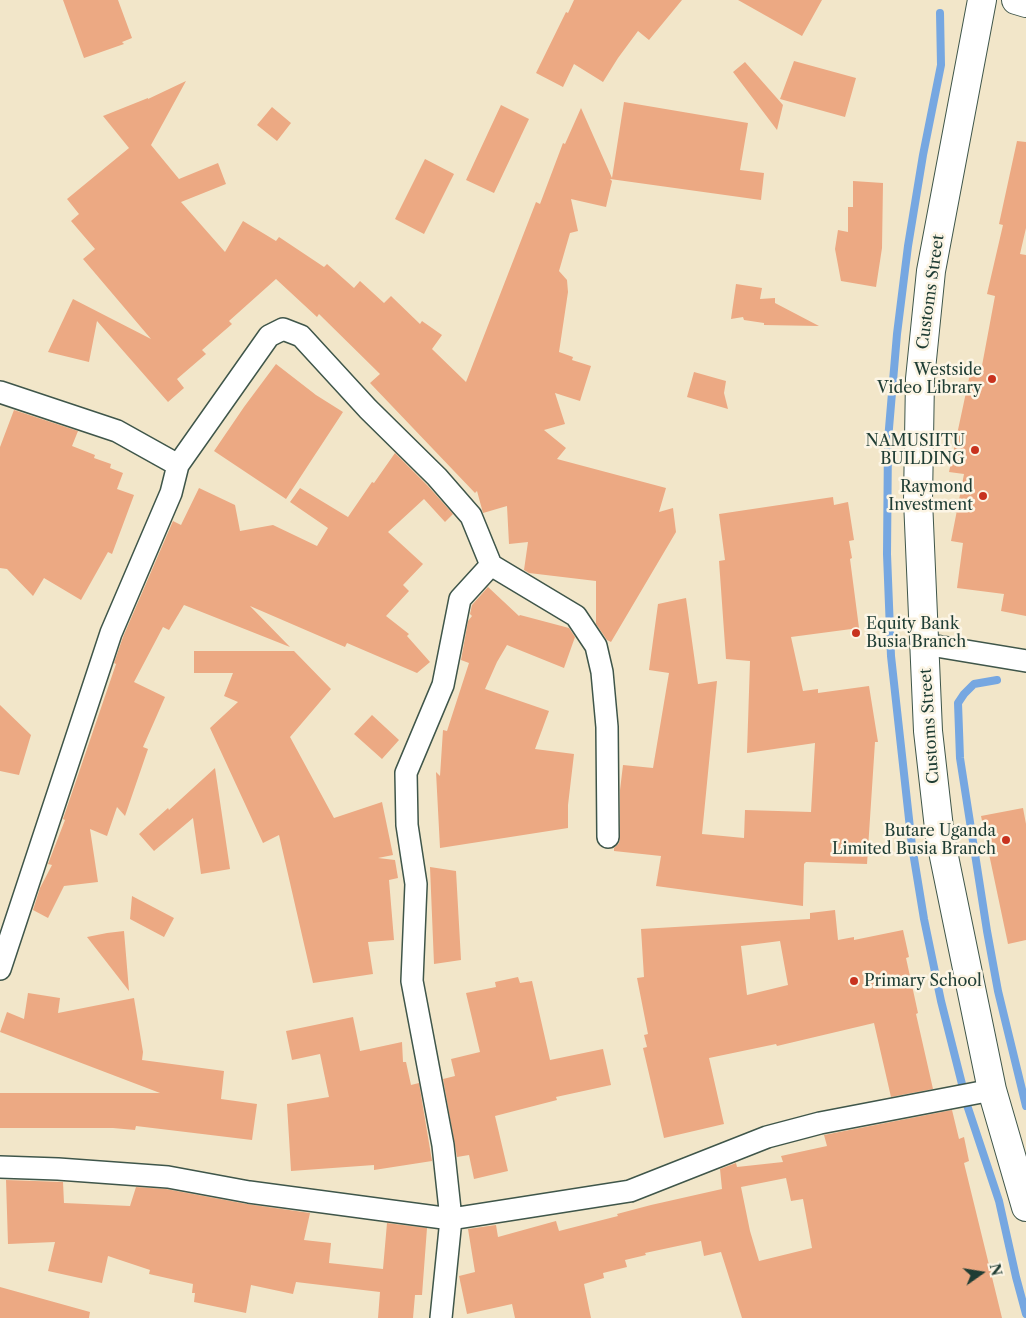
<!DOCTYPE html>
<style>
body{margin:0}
#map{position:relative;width:1026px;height:1318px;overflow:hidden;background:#f2e6c9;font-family:"Libre Caslon Text",serif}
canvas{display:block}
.north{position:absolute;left:956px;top:1248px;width:50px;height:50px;-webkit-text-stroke:4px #fcf5e5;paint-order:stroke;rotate:77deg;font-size:14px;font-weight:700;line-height:20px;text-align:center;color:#1f3d34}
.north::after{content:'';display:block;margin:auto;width:18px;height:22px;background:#1f3d34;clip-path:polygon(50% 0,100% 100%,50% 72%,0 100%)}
</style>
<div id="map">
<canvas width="1026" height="1318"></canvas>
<div class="north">N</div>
</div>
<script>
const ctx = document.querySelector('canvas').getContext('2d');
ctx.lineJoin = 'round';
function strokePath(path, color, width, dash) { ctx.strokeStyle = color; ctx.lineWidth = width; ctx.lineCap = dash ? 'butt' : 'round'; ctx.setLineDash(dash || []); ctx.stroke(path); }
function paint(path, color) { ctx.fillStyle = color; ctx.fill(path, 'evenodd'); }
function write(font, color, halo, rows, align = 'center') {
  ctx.font = font + ' "Libre Caslon Text",serif'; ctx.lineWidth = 5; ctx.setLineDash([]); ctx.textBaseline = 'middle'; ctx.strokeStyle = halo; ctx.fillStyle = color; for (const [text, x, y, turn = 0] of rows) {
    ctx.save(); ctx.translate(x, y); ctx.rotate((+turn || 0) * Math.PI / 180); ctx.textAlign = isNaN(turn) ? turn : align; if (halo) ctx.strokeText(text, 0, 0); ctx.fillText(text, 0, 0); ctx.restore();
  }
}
strokePath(new Path2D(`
 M940,13L941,65L923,155L908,246L897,334L888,440L887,554L891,656L912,846L924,919L941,1001L964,1092
 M997,680L974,684L964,694L958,703L960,758L987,931L998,991L1026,1106
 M967,1105L999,1201L1016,1277L1026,1314`), '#76a7e1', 8);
paint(new Path2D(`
 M63,0H118L132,38L122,42L124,44L84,58Z
 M574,0H682L649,40L638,31L618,58L603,82L574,64L563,87L536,73L566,12L568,13Z
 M738,0H822L802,36Z
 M794,61L856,78L845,117L780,99Z
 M745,62L783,105L777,130L733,72Z
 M186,81L151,145L179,179L218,163L226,184L181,202L225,252L243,221L276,241L279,237L324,267L327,264L354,288L360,281L384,303L391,296L420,324L422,321L442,335L432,349L466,382L536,202L540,204L563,143L565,144L581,108L612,178L624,102L748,123L740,170L764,173L761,200L610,179L612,181L606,207L571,199L578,231L570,233L559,271L567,280L568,292L559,352L573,357L572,360L591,366L580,401L555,393L565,424L544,430L566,448L557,459L666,488L659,512L673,508L676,532L611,642L607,640L596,624V581L529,573L524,570L528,542L509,544L507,506L483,513L477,491L475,493L370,383L380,374L319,314L317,317L276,279L229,321L232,324L202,350L206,354L177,379L184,388L168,402L97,321L89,362L48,352L73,299L151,339L83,259L95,249L71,221L79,214L67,199L129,148L103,116L148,98V99Z
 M501,105L529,119L494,193L466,180Z
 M272,107L291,123L277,141L257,125Z
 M1017,141L1026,142V228L1020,254L1026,255V616L1001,611L1004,594L957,588L963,543L951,541L964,474L949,472L971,369L981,371L995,296L987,294L1003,225L999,224Z
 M425,159L454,174L424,234L395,219Z
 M853,181L883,183L882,248L876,287L841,281L835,249L838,230L848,232V207H853Z
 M736,284L762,288L760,299L775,298V303L819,326L764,325V323L744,320L743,317L731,319Z
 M276,364L316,395L343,412L286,499L214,451L244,407Z
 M694,372L726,381L724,393L728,409L687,397Z
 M14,410L78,431L72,446L95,455L94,458L111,464L110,468L123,473L117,489L134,495L112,554L108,552L81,600L44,578L33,596L7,569L0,568V447Z
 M395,453L428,486L453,514L445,522L424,499L388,532L423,564L403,585L409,591L386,616L409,634L407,636L430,662L417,673L347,643L345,647L250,606L290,647L184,605L169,630L163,627L134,682L165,697L143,747L148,749L125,816L117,807L107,836L90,829L98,882L64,886L48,918L33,910L40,888L52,865L48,864L65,820L63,819L116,664L114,663L123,637L173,521L181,525L199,488L235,505L240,531L273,525L317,546L328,528L290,502L300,488L348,517L372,482L374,483Z
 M833,497L834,505L848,502L854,540L849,541L852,558L850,559L859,628L791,637L803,691L818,689V693L869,686L878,742H875L867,864L806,862L804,864L803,906L656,886L661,856L614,851V848L619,843L620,837V790L623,765L653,768L669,673L649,670L658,604L686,598L698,684L717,681L702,834L744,838L745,810L811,812L815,743L747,753L750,661L726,659L719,561L725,560L719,514Z
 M488,587L519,616L520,615L569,628L575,637L564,668L507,645L497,662L485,689L549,711L535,749L574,754L568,805V828L440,848L436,772L440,776L443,730L447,731L469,663L461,660L468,621L472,616L470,614L472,605Z
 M194,651H294L331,689L290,737L334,818L382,802L393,855L378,858L395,860L398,878L389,880L394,940L368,942L373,974L313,983L279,835L263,843L210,728L238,702L224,696L233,673H194Z
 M0,705L31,735L19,775L0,771Z
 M372,715L399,740L382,759L354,734Z
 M215,768L230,869L201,874L193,818L154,851L139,834L168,808L169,810Z
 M1023,808L1026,824V940L1008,944L981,816Z
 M430,867L456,871L461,960L434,964Z
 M132,896L174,918L164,937L130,919Z
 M835,910L838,940L854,937V940L903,930L909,957L906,958L918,1013L916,1014L933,1089L891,1097L874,1023L777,1046L776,1044L709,1058L724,1124L664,1138L643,1048L647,1047L644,1035L648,1034L637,978L644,977L641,929L810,919V913ZM780,941L788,985L747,995L741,946Z
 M124,931L129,991L87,937L107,933Z
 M518,977L520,983L532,981L550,1060L603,1049L611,1085L556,1097L557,1100L495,1116L508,1171L474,1179L469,1155L457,1157L443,1079L455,1076L451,1059L480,1052L466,993L496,987L495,982Z
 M28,993L60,998L58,1013L134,998L143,1052L142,1060L224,1071L221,1099L257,1104L252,1140L136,1126L135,1130L113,1128H0V1093H160L0,1032L7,1012L24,1019Z
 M353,1017L360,1051L402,1042L403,1062H406L411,1085L419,1083L432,1161L374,1170V1165L291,1171L287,1104L329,1097L320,1054L292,1060L286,1031Z
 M952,1110L959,1139L964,1137L969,1161L964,1163L1002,1318H742L721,1252L704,1256L701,1241L645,1253L646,1255L625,1260L627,1267L603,1273L604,1278L584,1284L591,1318H515L512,1304L467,1314L459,1276L475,1272L468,1229L496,1225L498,1237L556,1221L559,1231L618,1216L617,1214L651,1205L722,1189L720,1169L736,1163L737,1167L783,1162L781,1156L827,1146L824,1135ZM786,1178L791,1201L803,1199L812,1248L759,1261L750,1231L741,1187Z
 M6,1180L63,1182L64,1203L130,1206L136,1187L166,1189L247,1204L310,1213L304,1240L331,1243L329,1263L383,1269L387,1223L427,1228L422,1295H415L413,1318H378L380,1292L296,1282L293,1294L251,1285L246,1313L194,1302L195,1293H192L193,1284L149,1274L150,1270L108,1256L102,1283L48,1271L55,1242L8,1244Z
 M0,1287L90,1312L89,1318H0Z`), '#eca983');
const street = new Path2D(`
 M0,392L117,431L178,465L171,493L111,633L0,969
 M178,465L269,336L283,329L301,336L368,409L437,477L471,516L491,565L460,599L443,685L406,773L407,825L416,884L412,981L443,1145L451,1219L441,1318
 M491,565L576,616L596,646L602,672L607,727L608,837
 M924,644L1026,661
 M0,1167L58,1169L168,1177L249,1192L451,1219L630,1191L767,1137L820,1123L992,1090`);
const secondary = new Path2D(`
 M1016,0L1026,3`);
const highway = new Path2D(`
 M982,0L931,271L920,379L918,500L928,731L940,837L992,1090L1026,1207`);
strokePath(street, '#3f564a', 24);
strokePath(secondary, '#3f564a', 30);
strokePath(highway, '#3f564a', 30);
strokePath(street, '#fff', 21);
strokePath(secondary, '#fff', 28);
strokePath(highway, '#fff', 28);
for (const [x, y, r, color] of [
 [992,379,5,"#c8321e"],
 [975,450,5,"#c8321e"],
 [983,496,5,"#c8321e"],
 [856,633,5,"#c8321e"],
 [1006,840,5,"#c8321e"],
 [854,981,5,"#c8321e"]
]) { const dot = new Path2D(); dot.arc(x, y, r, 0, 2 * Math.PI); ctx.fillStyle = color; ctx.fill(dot); strokePath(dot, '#fcf5e5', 2); }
write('16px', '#1f3d34', '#fcf5e5', [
 ["Customs Street",931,292,-82],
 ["Customs Street",930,726,-94]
]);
write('16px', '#1f3d34', '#fcf5e5', [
 ["Westside",982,370],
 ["Video Library",982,388],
 ["NAMUSIITU",965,441],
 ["BUILDING",965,459],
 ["Raymond",973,487],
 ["Investment",973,505],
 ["Equity Bank",866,624,"left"],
 ["Busia Branch",866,642,"left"],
 ["Butare Uganda",996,831],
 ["Limited Busia Branch",996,849],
 ["Primary School",864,981,"left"]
], 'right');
</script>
